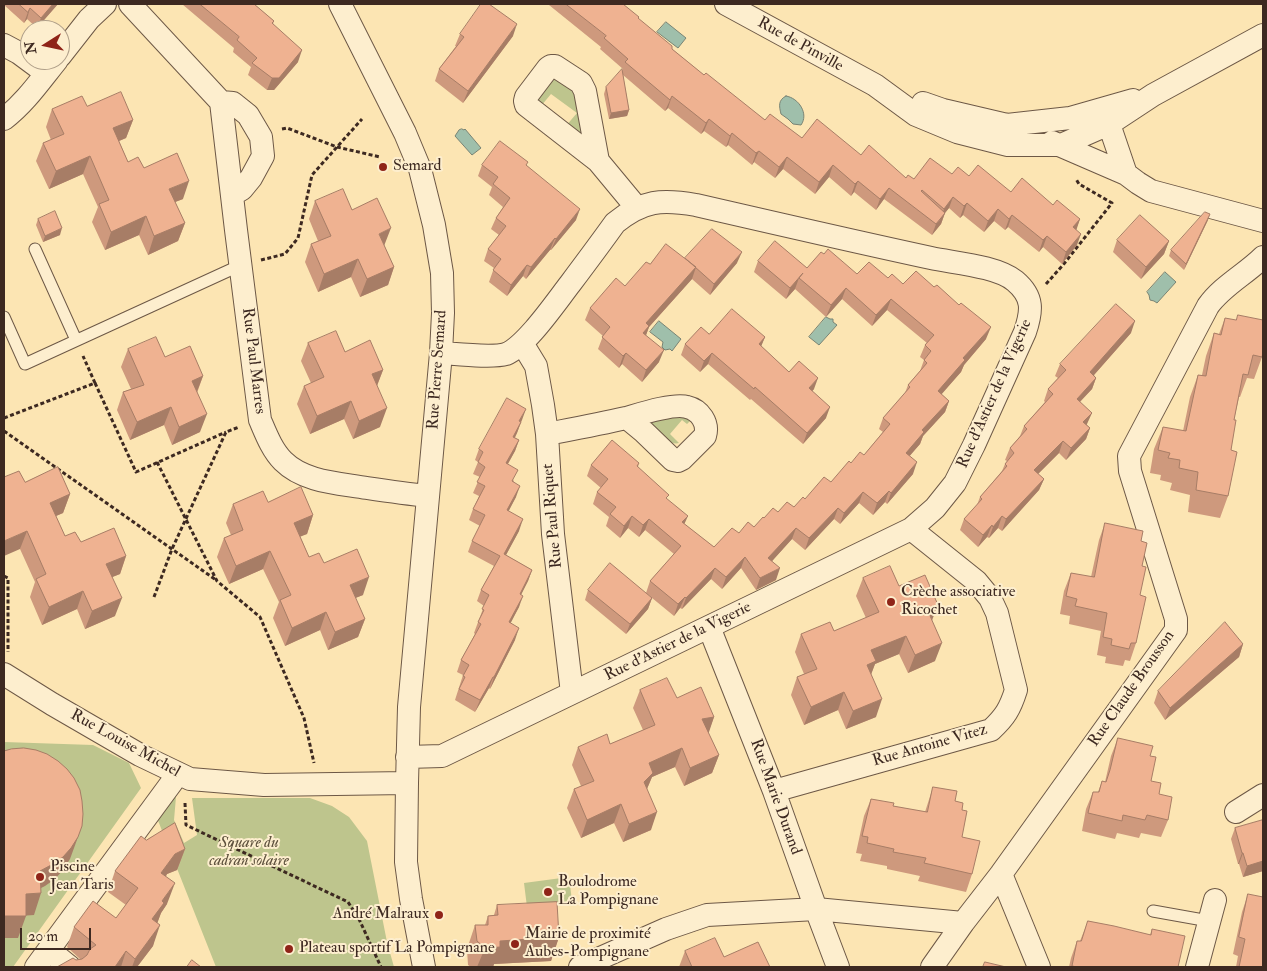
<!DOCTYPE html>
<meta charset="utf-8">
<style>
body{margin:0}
#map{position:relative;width:1267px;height:971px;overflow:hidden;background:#fce5b3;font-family:"IM FELL Double Pica",serif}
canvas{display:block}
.frame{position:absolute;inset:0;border:5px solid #3d2921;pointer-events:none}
.north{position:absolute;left:20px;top:20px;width:50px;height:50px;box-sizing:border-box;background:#fdeece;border:1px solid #b09f89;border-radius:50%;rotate:260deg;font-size:14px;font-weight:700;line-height:20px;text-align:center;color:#3d2921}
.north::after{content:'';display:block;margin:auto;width:18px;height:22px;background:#8f2418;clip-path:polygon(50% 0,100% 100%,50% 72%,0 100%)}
.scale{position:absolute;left:20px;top:928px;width:71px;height:22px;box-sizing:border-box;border:2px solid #3d2921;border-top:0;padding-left:6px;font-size:15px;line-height:18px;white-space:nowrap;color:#3d2921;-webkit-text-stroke:4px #fdeece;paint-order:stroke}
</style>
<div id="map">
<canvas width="1267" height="971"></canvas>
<div class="frame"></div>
<div class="north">N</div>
<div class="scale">20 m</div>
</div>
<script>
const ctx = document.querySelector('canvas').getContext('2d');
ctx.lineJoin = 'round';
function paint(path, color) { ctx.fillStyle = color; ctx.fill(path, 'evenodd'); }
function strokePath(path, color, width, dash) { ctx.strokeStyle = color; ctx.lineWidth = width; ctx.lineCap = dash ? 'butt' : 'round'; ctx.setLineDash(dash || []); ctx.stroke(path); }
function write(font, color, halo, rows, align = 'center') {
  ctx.font = font + ' "IM FELL Double Pica",serif'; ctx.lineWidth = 4; ctx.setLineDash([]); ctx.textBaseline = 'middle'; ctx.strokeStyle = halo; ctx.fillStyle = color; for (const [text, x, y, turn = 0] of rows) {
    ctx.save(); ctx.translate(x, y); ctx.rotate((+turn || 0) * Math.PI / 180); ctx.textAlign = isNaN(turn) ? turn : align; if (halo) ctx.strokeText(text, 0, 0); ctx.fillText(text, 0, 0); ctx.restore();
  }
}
paint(new Path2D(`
 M552,79H554L575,92L582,133L579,135L565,127L577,113L551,94L541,106L538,101L539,97Z
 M684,415L692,419L687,424L682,420L670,434L679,443C668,446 658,431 651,424V420Z
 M4,742L93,745L129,763L141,788L13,967H4Z
 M176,797L174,820L184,843L197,835L192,798H310L332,806L349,817L367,841L387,942L394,967H216L157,818L166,802Z
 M569,877L572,901L527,907L524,883Z`), '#bec58d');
const water = new Path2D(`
 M666,22L686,38L678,48L657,32Z
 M786,96C799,98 809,114 801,125L793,124L788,119L781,114C779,106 778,100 786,96Z
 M462,129L464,130L465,129L481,148L472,155L455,136L459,130Z
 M1165,272L1176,282L1157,303L1154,301L1150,300L1149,295L1147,292Z
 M826,317L830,319H833V322L837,325L819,345L809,337Z
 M659,321L681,339L672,351L670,349L665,350L662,347L663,342L650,332Z`);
paint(water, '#9fbfab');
strokePath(water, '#788374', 1);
const lane = new Path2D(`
 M35,249L76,340
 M4,317L25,364L241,265
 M1153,911L1209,921`);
const street = new Path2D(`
 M130,4L221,102L236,230L260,420C266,434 272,450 283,461C304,482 338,483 367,488C387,491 408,494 428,496
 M340,4L405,133L420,169L434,225L442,273L443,313L441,353L409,707L407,783L406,862L411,899L424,967
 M726,4L875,85L916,115L957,132L1008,145H1061L1109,124L1153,95L1263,35
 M4,45L19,53L46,73
 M60,56L89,19L105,4
 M221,102L233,103L248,115L261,137L263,156L251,178L242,189L232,195
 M923,103L943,110L1007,125L1070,118L1133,100
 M4,119C25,103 40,81 57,60
 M1109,124L1126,174
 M1052,142L1126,174L1138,183L1151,191L1263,221
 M598,161L526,105L525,101L526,97L548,68L551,66H555L581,83L585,91L598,161L637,208
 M522,343L536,366L543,405L547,434L553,534L572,693
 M547,434C573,429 600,424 626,418C640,414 674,403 687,407C700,410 709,423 705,436L682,459L678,461L673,460L644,432L627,418
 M709,627L774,791L816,909L838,967
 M4,674L52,704L140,755L190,779L264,785L407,783
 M407,757L442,756L911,529L935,508L955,483L974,445L1025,332C1032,311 1034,297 1015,281C997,266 954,263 931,258C852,241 774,223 696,205C662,199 643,200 615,223C600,244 585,264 570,284C556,302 526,346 506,354C492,358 457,354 441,353
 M774,791L991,730C1005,717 1010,709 1016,690L997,613L990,598L976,581L911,529
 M1236,812L1263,795
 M1001,874L1039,967
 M49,950L70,967
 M36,967L178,774
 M580,967L666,929L707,915L816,909L963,923L1001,874L1176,630V619L1130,471L1129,456L1208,306C1222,286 1246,274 1263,257
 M932,967L963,923
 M1197,967L1215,900`);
strokePath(lane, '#6d5846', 13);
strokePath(street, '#6d5846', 24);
strokePath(new Path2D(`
 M282,129L287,128L337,147L380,157
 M261,260L285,254L298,238L312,175L362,119
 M1046,284L1063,265L1112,203L1079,184L1076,179
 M95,383L136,472L226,432
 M4,418L95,383L83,356
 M4,431L216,580
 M157,462L217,581L260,617L304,718L314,763
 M4,576L8,578V652
 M154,597L172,549L226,432L239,427
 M185,803L186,825L348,902L359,919L381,967`), '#3d2921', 3, [4, 2.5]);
strokePath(lane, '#fdeece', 11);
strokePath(street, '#fdeece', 22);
paint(new Path2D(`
 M4,4H58L37,28L27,19L24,23L4,5Z
 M182,4H254L274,21L273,24L298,62L274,90H267L248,75L251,67L233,52L234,48Z
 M549,4H623L638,19L672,49L704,75L765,120L802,138L861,155L906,178L914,179L952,174L969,176L1011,192L1053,205L1080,219L1076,229L1077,245L1062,264L1043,247L1039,252L1008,227L1005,230L994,221L984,232L963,215L960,218L949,208L945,213L941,224L932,235L884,199L876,210L854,192L851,196L829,177L815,194L783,169L775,178L754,162L752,165L728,145L726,147L704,131L701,134L668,108L665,111L623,75L629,110L627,116L609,119L604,94L606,87L622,71L623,69L600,49L601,47L549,5Z
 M460,34L513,36L463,103L435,81L439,69L456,46H455Z
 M87,106L133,120L126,138L119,141L128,162L144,168L183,199L175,202L185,223L178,241L148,255L139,235L105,250L92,222L98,207L83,174L49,189L36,161L43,143L51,140L46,127L52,109Z
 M482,165H526L576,220L551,250H550L526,279L523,276L507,296L489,282L494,268L484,261L488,249L499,235L491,229L496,218L503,207L489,195L492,187L478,176Z
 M315,201L352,210L384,245L394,267L388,285L360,297L351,277L318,292L305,262L311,244L318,241L309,219Z
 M38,219L60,235L43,242L36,225Z
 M1208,220L1184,270L1169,256L1171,250Z
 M1117,240L1169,241L1164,254L1141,279L1113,252Z
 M824,254L857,274L888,278L903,284L986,339L964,365L961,372L941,394L949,401L945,412L923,436L920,444L909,456L913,474L887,504L885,502L873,515L859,503L840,524L834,519L805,550L792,539L772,561L776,580L756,590L741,568L722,589L711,579L682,609L680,608L674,616L646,593L650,581L674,554L645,530L639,537L628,528L620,538L606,526L609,517L593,504L597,492L601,488L587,476L591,465L639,463L638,467L667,499L684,524L714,547L739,533L754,527L764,518L778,512L794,507L831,482L851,463L864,455L883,432L879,429L883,418L905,393L908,385L920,371L924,360L920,357L925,345L927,343L887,310L872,326L842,299L826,317L795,289L786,299L754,272L758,261L807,268Z
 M685,259L737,263L710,295L692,279L649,327L646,335L659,362L642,382L622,364L619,368L598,349L603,336L585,320L590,308L625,286L650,264Z
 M1225,318L1262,357L1254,379L1247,378L1240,397H1239L1234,420L1231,450L1228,496L1220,518L1188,512L1190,495L1170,490L1172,483L1160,480L1161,475L1150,473L1154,449L1163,427L1183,431L1190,397L1198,375H1202L1206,356L1214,333L1219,334Z
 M1131,333L1094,375L1096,378L1092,389L1080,402L1087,424V425L1090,428L1086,439L1066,460L1059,453L1038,474L1044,479L1039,490L1002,531L998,528L989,538L987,537L978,547L960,530L964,519L977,505L980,497L1002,471L1005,464L1007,461L1005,460L1010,448L1020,436L1024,426L1045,402L1044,401L1048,389L1058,378L1055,376L1060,364Z
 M709,334L765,337L761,346L789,372L814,389L812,391L826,418L803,444L751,399L750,400L708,364L700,372L681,355L685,344Z
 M308,343L345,352L383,370L377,386L380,427L353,439L344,419L310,434L297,404L304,386L311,383L301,361Z
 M128,349L165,357L203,376L197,393L200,432L172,445L164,425L130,440L117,410L123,392L131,389L121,367Z
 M522,420L515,438L519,440L515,451L508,464L514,482L516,497L508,511L519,531L506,555L532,570L528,581L521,594L519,607L510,623L515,640L490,689L489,688L475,712L455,700L463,675L457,672L461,660L475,634L474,633L484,606L477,601L481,590L494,566L468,552L472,541L480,526L469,520L473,509L479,496L473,493L480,477L473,474L478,462L475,460L479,449Z
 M25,482L70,494L63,513L56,516L65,536L81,542L126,556L120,574L112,577L115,616L85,629L77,609L42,625L30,597L35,582L20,549Z
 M268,502L313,515L307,534L300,536L309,557L324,563L363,595L355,598L365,619L358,637L328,650L320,630L285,646L273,618L279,602L263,569L229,584L217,557L224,538L231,535L226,523L233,504Z
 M1105,523L1141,541L1142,566L1136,643L1130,661L1125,660L1123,666L1105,663L1106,657L1097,655L1101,631L1069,624L1070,616L1060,614L1064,591L1071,573L1091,577L1099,540Z
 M863,578L899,586L932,620L935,661L908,673L899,654L875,664L871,674L876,717L846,729L838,710L804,725L791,695L797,677L804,674L795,652L801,634L834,631L866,618L856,596Z
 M588,590L652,598L648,609L626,634L585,600Z
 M1243,644L1239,657L1165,720L1154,703L1158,691Z
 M640,690L677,698L714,717L708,733L719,755L712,773L684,786L675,767L652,777L647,789L651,830L623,842L614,823L581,838L567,808L574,789L581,786L572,765L578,747L610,744L643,730L633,708Z
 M1118,738L1150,756L1151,781L1159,794L1168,820L1161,837L1141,833L1139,838L1117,833L1115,839L1082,831L1086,809L1093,792H1098L1102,781L1105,782L1111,756Z
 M933,787L955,801L962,810V837L972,874L966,892L918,881L920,876L887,869V866L860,861L862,854L856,853L864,816L871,799L893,806L925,812Z
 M1263,820V871L1243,877L1239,864H1238L1231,839L1235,828Z
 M146,840L185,849L177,870L167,874L166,877L167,904L161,913L157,923L153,946L137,967H57L76,960L80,959L67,947L74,927L116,918L126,905L108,892L115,871Z
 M1248,894L1263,967H1236L1238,956L1233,954L1242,912Z
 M497,905L559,937L551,961L494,964L493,967H471L468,965L467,949L475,925H485L488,916L494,915Z
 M1088,921L1150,935L1152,929L1178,967H1069L1071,958L1077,941H1080Z
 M685,951L724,957L770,967H679Z`), '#ce997d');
paint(new Path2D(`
 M53,4H58L37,28L41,18Z
 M30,8L27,19L24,23L28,12Z
 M517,24L513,36L463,103L468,91Z
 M302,50L298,62L274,90H267L272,78Z
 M672,96L668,108L665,111L670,100Z
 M629,110L627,116L609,119L611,113Z
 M709,119L704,131L701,134L706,123Z
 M133,120L126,138L107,146L113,128Z
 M732,133L728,145L726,147L730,136Z
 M759,151L754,162L752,165L756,153Z
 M90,156L83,174L49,189L56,171Z
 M787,157L783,169L775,178L779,167Z
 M833,165L829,177L815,194L819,182Z
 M189,181L183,199L162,207L169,189Z
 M858,181L854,192L851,196L855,184Z
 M889,188L884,199L876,210L880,199Z
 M953,197L949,208L941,218L945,213L941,224L932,235L936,224L940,220L944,209Z
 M967,203L963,215L960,218L964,206Z
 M580,209L576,220L551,250L556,239Z
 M998,209L994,221L984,232L988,221Z
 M1210,214L1208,220L1184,270L1186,264Z
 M1012,215L1008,227L1005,230L1009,219Z
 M146,216L139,235L105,250L111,232Z
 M1080,219L1076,231L1073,227Z
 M185,223L178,241L148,255L154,236Z
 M62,228L60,235L43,242L45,236Z
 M391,228L384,246L379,234Z
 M1081,234L1077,245L1062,264L1066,252Z
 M1047,236L1043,247L1039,252L1043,240Z
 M555,238L550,250L526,279L531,267Z
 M1169,241L1164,254L1141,279L1146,267Z
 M742,252L737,263L710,295L714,284Z
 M358,259L351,277L318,292L324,274Z
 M527,265L523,276L507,296L511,285Z
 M394,267L388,285L360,297L367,279Z
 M696,267L692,279L649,327L645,338L639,344L646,323Z
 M799,278L795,289L786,299L790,288Z
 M846,288L842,299L826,317L831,305Z
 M891,299L887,310L872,326L876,315Z
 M1135,321L1131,333L1086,384L1090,372Z
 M991,327L986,339L964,365L961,372L934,403L938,391L963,358Z
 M765,337L760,349L759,344Z
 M664,350L659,362L642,382L646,370Z
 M626,353L622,364L619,368L623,356Z
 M712,353L708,364L700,372L704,361Z
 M383,370L376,388L372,374Z
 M203,376L196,394L192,381Z
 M818,378L814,389L805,400L809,388Z
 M1096,378L1092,389L1072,410L1077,399Z
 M351,401L344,419L310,434L317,416Z
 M949,401L945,412L923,436L920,444L902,465L906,453L922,430Z
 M171,407L164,425L130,440L137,422Z
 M830,407L826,418L803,444L807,433Z
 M387,408L380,427L353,439L359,421Z
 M526,409L522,420L515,432L519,421Z
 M1092,413L1087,424L1079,434L1083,422Z
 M207,414L200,432L172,445L179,427Z
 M521,422L517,433L509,448L513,437Z
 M1090,428L1086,439L1066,460L1071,448Z
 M519,440L515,451L502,474L506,463Z
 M1063,441L1059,453L1030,482L1034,470Z
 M917,462L913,474L887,504L891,493Z
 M1044,479L1039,490L1002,531L1006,519Z
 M520,486L516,497L503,522L507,510Z
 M889,491L885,502L873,515L877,503Z
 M863,492L859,503L840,524L844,513Z
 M70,494L63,513L44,521L50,503Z
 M838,508L834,519L805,550L809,538Z
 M313,515L307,534L287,542L294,523Z
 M632,516L628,528L620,538L624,526Z
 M688,516L683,527L682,522Z
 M1002,516L998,528L989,538L993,527Z
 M523,519L519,531L500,566L504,554Z
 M649,519L645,530L639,537L643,525Z
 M992,525L987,537L978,547L983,535Z
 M796,528L792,539L764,570L768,558Z
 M27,531L20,549L4,556V541Z
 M270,551L263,569L229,584L236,566Z
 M126,556L120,574L100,582L106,564Z
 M745,557L741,568L722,589L726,577Z
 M715,568L711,579L682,609L686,598Z
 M780,568L776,580L756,590L760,578Z
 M532,570L528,581L516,605L520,594Z
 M369,577L363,595L343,603L350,585Z
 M83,591L77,609L42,625L49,607Z
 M523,596L519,607L505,634L509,622Z
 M685,597L680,608L674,616L678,604Z
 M122,598L115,616L85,629L92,611Z
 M652,598L648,609L626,634L630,624Z
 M938,605L931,623L927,609Z
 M326,612L320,630L285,646L292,628Z
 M365,619L358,637L328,650L335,632Z
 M519,628L515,640L490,689L494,677Z
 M906,636L899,654L875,664L869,680L861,683L871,650Z
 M942,643L935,661L908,673L915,655Z
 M1243,644L1239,657L1165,720L1170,708Z
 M493,677L489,688L475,712L480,700Z
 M844,692L838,710L804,725L811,707Z
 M882,699L876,717L846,729L853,711Z
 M714,717L708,735L702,719Z
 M682,748L675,767L652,777L646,791L644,782L649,763Z
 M719,755L712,773L684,786L690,768Z
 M621,804L614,823L581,838L587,820Z
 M657,812L651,830L623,842L629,824Z
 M78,837L70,859L63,870L55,879L45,886L33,892L40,871Z
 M185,849L177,870L167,874L153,894L161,873L175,854Z
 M1242,853H1243L1239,864H1238Z
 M1263,861V871L1243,877L1247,866Z
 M175,883L167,904L161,913L157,924L152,919L162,901Z
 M41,893L34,915L19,916L26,894Z
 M4,916H26L18,938H4Z
 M160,925L153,946L137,967H132L135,959Z
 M559,937L551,961L494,964L493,967H477L485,948L500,941Z
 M126,951L121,967H115Z`), '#a77d66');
const building = new Path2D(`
 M19,4H53L41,18L30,8L28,12Z
 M200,4H254L274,21L272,23L302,50L279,78H272L252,63L257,58L237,40L239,37Z
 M481,4H489L517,24L468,91L439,69L464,37L460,34Z
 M566,4H623L639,17L638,18L672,46V49L704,75L706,73L765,120L770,114L802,138L817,119L861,155L869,145L906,178L908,175L914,179L930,158L952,174L958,167L969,176L978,165L1011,192L1022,178L1053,205L1057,200L1080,219L1073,227L1081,234L1066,252L1047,236L1043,240L1012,215L1009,219L998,209L988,221L967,203L964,206L953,197L944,209L922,190L921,191L945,213L936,224L889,188L880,199L858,181L855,184L833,165L819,182L787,157L779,167L759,151L756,153L732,133L730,136L709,119L706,123L672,96L670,100L625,62L628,59L604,38L606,36Z
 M622,69L629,110L611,113L606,87Z
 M121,92L133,120L113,128L128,162L138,157L144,168L177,153L189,181L169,189L185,223L154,236L146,216L111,232L99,204L109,200L90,156L56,171L43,143L64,134L52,109L82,96L87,106Z
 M500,141L528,162L526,165L580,209L556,239L555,238L531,267L527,265L511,285L493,270L501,259L488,249L506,226L496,218L510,198L493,184L498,177L482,165Z
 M343,189L352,210L377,198L391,228L379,234L394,267L367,279L358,259L324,274L311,244L331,236L315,201Z
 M55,211L62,228L45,236L38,219Z
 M1205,212L1210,214L1186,264L1171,250Z
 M1140,215L1169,241L1146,267L1117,240Z
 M712,229L742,252L714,284L685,258Z
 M775,241L807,268L821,252L824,254L828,249L857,274L869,262L888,278L892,274L903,284L916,271L934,287L937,285L959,305L961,303L991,327L963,358L965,360L938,391L949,401L922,430L924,432L906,453L917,462L891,493L889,491L877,503L863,492L844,513L838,508L809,538L796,528L768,558L780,568L760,578L745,557L726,577L715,568L686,598L685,597L678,604L650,581L681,546L649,519L643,525L632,516L624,526L610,514L616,507L597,492L608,479L591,465L612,440L639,463L637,466L669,495L666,498L688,516L682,522L714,547L732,528L739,533L748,522L754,527L763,517L764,518L773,508L778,512L787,502L794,507L803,497L805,499L824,477L831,482L849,461L851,463L860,452L864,455L890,424L883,418L910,387L908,385L927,363L924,360L931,351L925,345L934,335L891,299L876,315L846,288L831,305L799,278L803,273L790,288L758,261Z
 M666,244L696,267L646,323L649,326L643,333L664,350L646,370L626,353L623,356L602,337L610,327L590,308L616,278L625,286L646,262L650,264Z
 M1116,304L1135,321L1090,372L1096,378L1077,399L1092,413L1083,422L1090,428L1071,448L1063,441L1034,470L1044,479L1006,519L1002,516L993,527L992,525L983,535L964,519L982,499L980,497L1007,466L1005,464L1014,453L1010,448L1027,429L1024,426L1053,394L1048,389L1066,370L1060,364Z
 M732,309L765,337L759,344L789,372L799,361L818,378L809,388L830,407L807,433L755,387L754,389L712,353L704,361L685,344L701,327L709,334Z
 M1238,315L1263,320V353L1262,357L1253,355L1248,375L1243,374L1234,420H1236L1231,450L1237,452L1228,496L1196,490L1198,472L1179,468L1180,460L1168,458L1170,453L1158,450L1163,427L1186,431L1198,375L1206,376L1214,333L1221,335L1225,318L1236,320Z
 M336,331L345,352L370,340L383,370L372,374L387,408L359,421L351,401L317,416L304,386L324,377L308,343Z
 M156,337L165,357L190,346L203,376L192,381L207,414L179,427L171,407L137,422L123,392L144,385L128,349Z
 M507,398L526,409L519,421L521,422L513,437L519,440L506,463L518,470L512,481L520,486L507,510L523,519L504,554L532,570L520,594L523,596L509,622L519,628L494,677H493L480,700L459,689L465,677L463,676L469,665L461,660L481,624L478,622L484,610L482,609L489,595L481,590L500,556L472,541L485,515L473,509L485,486L477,482L485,467L478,462L483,452L479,449Z
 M58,467L70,494L50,503L65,536L75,532L81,542L114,528L126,556L106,564L122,598L92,611L83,591L49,607L36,579L46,574L27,531L4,541V477L19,471L25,482Z
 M301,487L313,515L294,523L309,557L319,553L324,563L357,549L369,577L350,585L365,619L335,632L326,612L292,628L280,600L291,595L270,551L236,566L224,538L243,530L233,504L263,491L268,502Z
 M1105,523L1143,531L1141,541L1147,543L1142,566L1146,567L1140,595L1146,597L1136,643H1131L1129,649L1111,645L1112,639L1103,637L1107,613L1075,606L1077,599L1066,596L1071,573L1094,577Z
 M610,563L652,598L630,624L588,590Z
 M890,566L899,586L925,575L938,605L927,609L942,643L915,655L906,636L871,650L876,661L867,665L882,699L853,711L844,692L811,707L797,677L817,669L801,634L830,622L834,631L879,612L863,578Z
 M1225,622L1243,644L1170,708L1158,691Z
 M667,678L677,698L701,687L714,717L702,719L719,755L690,768L682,748L649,763L653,773L644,782L657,812L629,824L621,804L587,820L574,789L594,781L578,747L607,734L610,744L655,725L640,690Z
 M1118,738L1153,746L1150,756L1156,757L1151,781L1161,783L1159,794L1172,797L1168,820L1147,815L1145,820L1123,815L1122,821L1088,813L1093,792H1099L1102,781L1106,782L1110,770Z
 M24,748L36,750L47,754L58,761L67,769L74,778L80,790L82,801L83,814L82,826L78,837L71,848L63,857L53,864L40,871L41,893L26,894V916H4V751L11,749Z
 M933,787L957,791L955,801L963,803L962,810L967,811L962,837L980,841L972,874L924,863L926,858L893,852L894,849L867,843L868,837L862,836L871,799L894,803L893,806L927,812Z
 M1263,820V861L1247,866L1243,853H1242L1235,828Z
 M175,823L185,849L175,854L161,873L175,883L162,901L164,903L152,919L160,925L135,959L126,951L115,967H57L73,958L76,960L82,959L87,955L90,949L96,945L74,927L93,901L116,918L138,888L115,871L141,836L146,840Z
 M1248,894L1263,897V967H1239L1245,939L1239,937Z
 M557,902L559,937L500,941V947L485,948L477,941L475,925H488V916L498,915L497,905Z
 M1088,921L1114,926L1151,935L1152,929L1185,936L1178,967H1077L1072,966L1077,941H1081Z
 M715,938L724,957L758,942L770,967H692L685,951Z
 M192,960L201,967H187Z
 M985,962L1006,967H983Z`);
paint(building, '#efb291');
strokePath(building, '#a77d66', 1);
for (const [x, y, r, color] of [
 [383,167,5,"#8f2418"],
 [891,602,5,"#8f2418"],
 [40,877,5,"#8f2418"],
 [548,892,5,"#8f2418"],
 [439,915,5,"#8f2418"],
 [515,944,5,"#8f2418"],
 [289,949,5,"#8f2418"]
]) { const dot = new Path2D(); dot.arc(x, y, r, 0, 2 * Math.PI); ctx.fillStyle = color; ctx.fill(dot); strokePath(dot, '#fdeece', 2); }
write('16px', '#3d2921', '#fdeece', [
 ["Rue de Pinville",800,45,29],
 ["Rue Paul Marres",253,361,83],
 ["Rue Pierre Semard",438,370,-86],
 ["Rue d'Astier de la Vigerie",995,394,-66],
 ["Rue Paul Riquet",553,516,-95],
 ["Rue d'Astier de la Vigerie",678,642,-26],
 ["Rue Claude Brousson",1132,689,-55],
 ["Rue Louise Michel",125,744,29],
 ["Rue Antoine Vitez",930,746,-16],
 ["Rue Marie Durand",775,797,70]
]);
write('16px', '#3d2921', '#fdeece', [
 ["Semard",393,167],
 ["Crèche associative",901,593],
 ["Ricochet",901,611],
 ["Piscine",50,868],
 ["Jean Taris",50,886],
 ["Boulodrome",558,883],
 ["La Pompignane",558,901],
 ["André Malraux",429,915,"right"],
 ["Mairie de proximité",525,935],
 ["Aubes-Pompignane",525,953],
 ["Plateau sportif La Pompignane",299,949]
], 'left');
write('italic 16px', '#5d503c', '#fdeece', [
 ["Square du",249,844],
 ["cadran solaire",249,862]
]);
</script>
